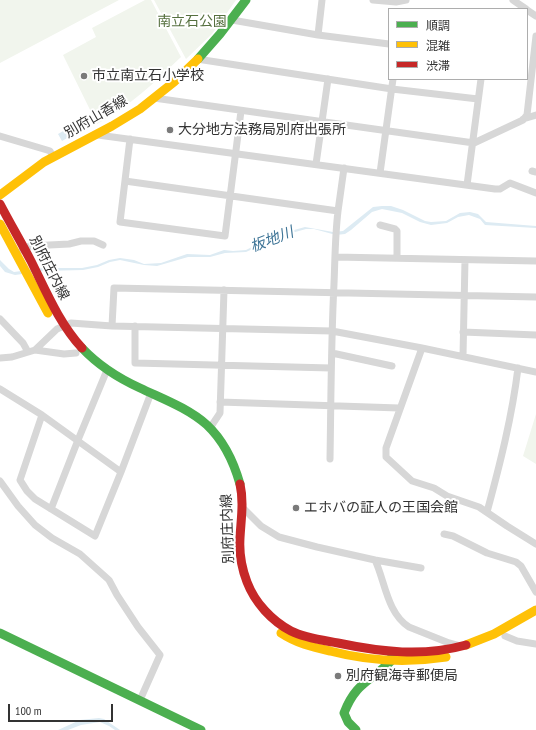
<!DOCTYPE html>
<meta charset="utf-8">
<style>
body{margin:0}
#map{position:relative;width:536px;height:730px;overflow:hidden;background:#fff;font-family:"PT Sans Narrow","Noto Sans JP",sans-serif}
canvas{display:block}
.legend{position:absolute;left:388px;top:8px;width:140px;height:72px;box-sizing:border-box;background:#fff;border:1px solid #adadad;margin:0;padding:5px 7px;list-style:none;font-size:12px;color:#333}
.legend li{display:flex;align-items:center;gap:8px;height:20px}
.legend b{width:20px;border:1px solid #adadad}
.scale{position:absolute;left:8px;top:704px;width:105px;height:18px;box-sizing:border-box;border:2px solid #333;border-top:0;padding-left:5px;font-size:12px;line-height:14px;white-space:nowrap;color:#333;-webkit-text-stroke:3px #fff;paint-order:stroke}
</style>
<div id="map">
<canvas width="536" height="730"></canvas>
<ul class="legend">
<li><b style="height:5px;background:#4caf50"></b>順調</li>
<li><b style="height:5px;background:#ffc107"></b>混雑</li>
<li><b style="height:5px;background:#c62828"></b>渋滞</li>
</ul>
<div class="scale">100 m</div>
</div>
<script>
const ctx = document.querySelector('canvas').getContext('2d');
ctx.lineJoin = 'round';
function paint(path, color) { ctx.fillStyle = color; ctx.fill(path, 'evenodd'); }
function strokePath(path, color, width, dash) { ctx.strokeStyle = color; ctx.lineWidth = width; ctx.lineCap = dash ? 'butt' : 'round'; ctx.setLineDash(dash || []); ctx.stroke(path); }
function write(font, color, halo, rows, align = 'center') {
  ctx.font = font + ' "PT Sans Narrow","Noto Sans JP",sans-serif'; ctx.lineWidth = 4; ctx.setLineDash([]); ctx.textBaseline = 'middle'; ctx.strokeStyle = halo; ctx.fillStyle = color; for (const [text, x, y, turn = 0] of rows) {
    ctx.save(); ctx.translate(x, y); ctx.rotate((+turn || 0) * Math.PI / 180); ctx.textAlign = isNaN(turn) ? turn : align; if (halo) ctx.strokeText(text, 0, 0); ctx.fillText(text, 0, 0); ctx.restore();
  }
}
paint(new Path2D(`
 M0,0H119L0,63Z
 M145,0H151L181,57C154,83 130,106 97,124L63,55L96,37L92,28Z
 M154,0H236L212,34L186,59Z
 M536,414V464L523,456Z`), '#f1f5ed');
paint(new Path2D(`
 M81,121L85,128L62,141L58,134Z
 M382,206H391L403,210L425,221L431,222L446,221L460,213L470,212L478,214L486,222L536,226V228L485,225L480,219L469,215L458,217L447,223L431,225L420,222L402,213L382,209L372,212L351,230L345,234L336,235L314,229H306L281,236L246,252L225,253L210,257H188L157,266L144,265L120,260L110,262L98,267L83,270L44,271L15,275L5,272L0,266V260L9,269L14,272L43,268H82L97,265L109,260L120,258L134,260L144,264L161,263L187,254L210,255L224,250L233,251L246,250L276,235L305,227L333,232L343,231L373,207Z
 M99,718L104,719L120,730H115L109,726L100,722L81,725L68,730H58L80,720Z`), '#ddebf3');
strokePath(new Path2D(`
 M373,0L396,2L406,0
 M513,0L526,9
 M527,10L536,16
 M232,20L318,35L389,44
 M318,35L322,0
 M197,59L392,89L478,99
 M154,98L474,143L523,120L527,115L536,36
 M523,119L536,115
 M98,135L495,189H500L510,183L536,193
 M0,136L47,150L50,151L53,157
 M130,139L120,222L225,236L241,111
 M316,164L328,79
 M532,171L536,172
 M380,173L393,79
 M125,181L338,211L344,168
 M467,185L481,79
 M380,225L395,229L397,231V258
 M22,250L30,246L69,244L81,241H94L103,245
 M335,257L536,261
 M0,319L23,343L28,352
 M112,326L114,288L536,297
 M135,326V363L331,368
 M463,332L536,335
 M422,348L386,448V457L412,481L434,488L447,496L479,507L507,526L536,544
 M35,350L64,354L76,353
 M332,353L392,366
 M463,356L465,260
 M0,358L12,357L35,350L57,329L71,323L112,326L332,331L422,348L536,372
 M0,389L42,415L121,472
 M220,402L399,408
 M42,415L20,480L27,491L35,499L95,536L121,472L151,393
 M210,428L220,413L224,290
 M330,459C331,400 331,342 334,284C335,260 335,236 338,211
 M0,481L18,506L35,525L52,538L80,554L109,580L117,595L138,627L160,655L140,700
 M243,508L261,526L279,537L317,547L375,560C385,581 387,613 409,627L449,643L460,646
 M51,509L78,440L107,370
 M487,512C500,464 512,417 518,368
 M444,534L453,536L487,553L516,562L521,566L536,592
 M375,560L421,568
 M505,636L517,641L536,644`), '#d7d7d7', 7);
strokePath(new Path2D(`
 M198,59L220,34L246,0
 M82,348C99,366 118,378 140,388C163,399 188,408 207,425C223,440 234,463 240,484
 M0,633L201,730
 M356,730L348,722L344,713C356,682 370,682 391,661L392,655`), '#4caf50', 9);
strokePath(new Path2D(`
 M0,195L44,162L112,126L140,109L174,82L198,59
 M0,224L48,313
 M281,633C296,643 312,647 330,651C368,661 407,663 446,657
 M466,645L494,634L536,610`), '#ffc107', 9);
strokePath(new Path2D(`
 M0,204C10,223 21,242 31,261C46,291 59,323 82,348
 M240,484C244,502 241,519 240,538C239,553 242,569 247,582C255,603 272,621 291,631C305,638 322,640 338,643C381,652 423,657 466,645`), '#c62828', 9);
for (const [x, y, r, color] of [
 [84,76,4,"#7a7a7a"],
 [170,130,4,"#7a7a7a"],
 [296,508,4,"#7a7a7a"],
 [338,676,4,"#7a7a7a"]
]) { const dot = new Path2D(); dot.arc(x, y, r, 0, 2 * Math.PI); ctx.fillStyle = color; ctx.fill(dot); strokePath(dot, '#fff', 1.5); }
write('14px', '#56703f', '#fff', [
 ["南立石公園",192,22]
]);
write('14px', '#333', '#fff', [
 ["市立南立石小学校",92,76],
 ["大分地方法務局別府出張所",178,130],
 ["エホバの証人の王国会館",304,508],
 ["別府観海寺郵便局",346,676]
], 'left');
write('14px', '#333', '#fff', [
 ["別府山香線",96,117,-30],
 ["別府庄内線",49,268,63],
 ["別府庄内線",228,529,-92]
]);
write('italic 15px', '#3f7597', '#fff', [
 ["板地川",272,240,-21]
]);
</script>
